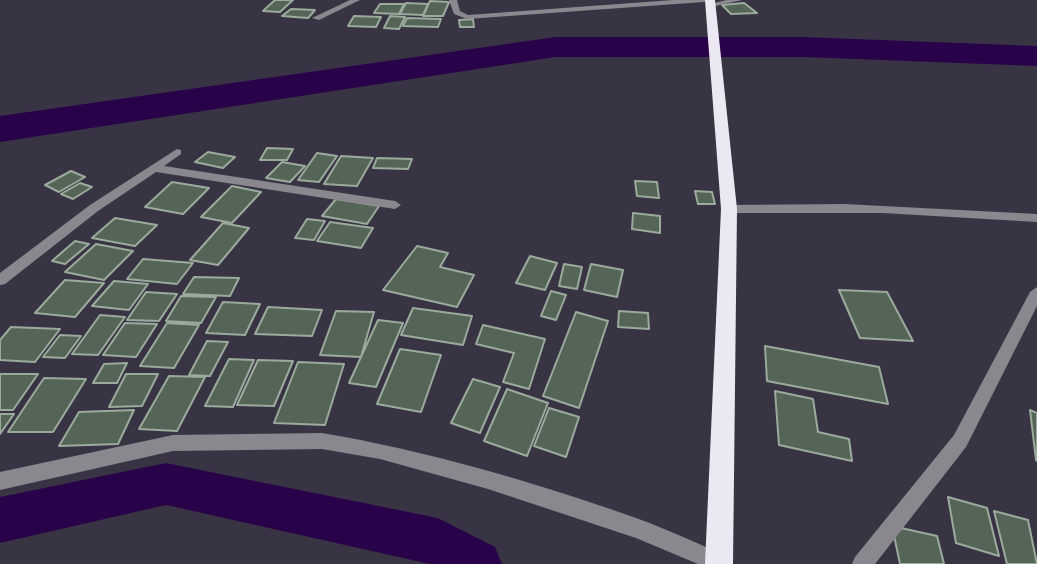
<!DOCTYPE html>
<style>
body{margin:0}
canvas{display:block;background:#393443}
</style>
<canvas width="1037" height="564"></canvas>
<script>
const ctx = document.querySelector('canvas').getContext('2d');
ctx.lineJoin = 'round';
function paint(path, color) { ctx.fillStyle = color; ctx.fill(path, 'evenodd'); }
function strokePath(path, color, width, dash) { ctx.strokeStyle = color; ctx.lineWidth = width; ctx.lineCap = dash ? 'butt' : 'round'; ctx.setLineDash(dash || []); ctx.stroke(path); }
paint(new Path2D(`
 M166,463L438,518L495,547L502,564H430L166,505L0,543V497Z`), '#280349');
paint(new Path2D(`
 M556,37H803L1037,46V66L803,57H556L0,142V116Z`), '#280349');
const building = new Path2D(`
 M275,0H293L280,12L263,11Z
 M430,1L449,2L443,16H423Z
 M406,3L428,4L423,15L400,14Z
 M744,3L757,13L731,14L722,5Z
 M380,4H404L399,14L374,13Z
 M291,9L315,10L308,18L282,16Z
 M354,16L381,17L376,27L348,26Z
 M390,16L405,17L399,29L384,28Z
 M407,18L441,19L438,27L403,26Z
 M473,19L474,27H460L459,20Z
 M267,148L293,149L287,160H260Z
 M208,152L235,157L223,168L195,162Z
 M317,153L337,156L319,182L298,180Z
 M341,156L373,158L357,186L324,184Z
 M377,158L412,159L408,169L373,168Z
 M282,162L305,166L290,182L266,178Z
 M71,171L85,177L59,192L45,185Z
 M635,181L657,182L659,198L637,196Z
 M172,182L209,188L183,214L145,207Z
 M80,183L92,187L73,199L61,194Z
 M232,186L261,192L232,223L201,217Z
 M695,191L712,192L715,204H698Z
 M336,199L379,206L367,224L322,216Z
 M633,213L660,216V233L632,229Z
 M115,218L157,225L135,246L92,238Z
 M307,219L325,221L314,240L295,238Z
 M330,222L373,228L361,248L317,241Z
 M223,223L249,228L218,265L190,260Z
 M75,241L89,244L65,264L52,261Z
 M96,244L133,251L104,280L65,272Z
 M417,246L448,253L440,267L474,275L457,307L383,290Z
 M530,256L557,263L545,290L516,283Z
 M143,259L193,263L177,284L127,279Z
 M564,264L582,267L577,289L559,286Z
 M591,264L623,270L617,297L584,290Z
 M194,277L239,278L230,296L183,294Z
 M65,280L104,283L75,317L35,313Z
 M114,281L148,284L129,310L92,306Z
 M839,290L887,292L913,341L860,338Z
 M551,291L566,295L556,320L541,316Z
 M146,292L177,294L159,321L127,320Z
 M181,296L216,297L201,323L166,321Z
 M223,302L260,304L245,335L206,333Z
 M268,307L322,310L312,336L255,334Z
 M413,308L472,316L463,345L401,335Z
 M336,311L374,312L361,357L320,355Z
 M619,311L648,313L649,329L618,327Z
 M576,312L608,321L579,408L543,396Z
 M100,315L125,317L98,355L72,354Z
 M378,320L403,323L376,387L349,383Z
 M125,323L157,324L136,357L103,355Z
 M167,323L199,325L174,368L140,366Z
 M483,325L545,339L529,389L503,382L514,353L476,344Z
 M11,327L60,329L35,362L0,360V340Z
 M60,335L81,336L65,358L43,357Z
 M207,341L228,342L210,376L189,375Z
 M765,346L879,367L888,404L767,381Z
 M400,349L441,355L421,412L377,404Z
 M229,359L254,360L233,407L205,406Z
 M258,360L293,361L274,406L237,405Z
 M298,362L344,364L325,425L274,423Z
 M127,363L117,383H93L104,364Z
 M0,374H38L13,410H0Z
 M126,374H158L142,406L109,407Z
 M169,376L205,377L177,431L139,429Z
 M44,378L86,379L53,432H8Z
 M473,379L500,387L480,433L451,423Z
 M507,389L548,403L527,456L484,441Z
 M775,391L813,399L818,432L849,439L852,461L779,445Z
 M549,408L579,417L566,457L534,446Z
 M134,410L118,444L59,446L79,412Z
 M1030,410L1037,413V461L1036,460Z
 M0,414H14L0,434Z
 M948,497L987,508L999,556L956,543Z
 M994,511L1028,520L1037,564H1007Z
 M892,526L937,536L944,564H900Z`);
paint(building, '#546457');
strokePath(building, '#9aab9d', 2);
paint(new Path2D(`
 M350,0H360L319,20L312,18Z
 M449,0H457L460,11L468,15L673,0H708L704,2L467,19L454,14Z
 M726,0H742L711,7L707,5Z
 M177,149L181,150V154L164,166L395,201L401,205L395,209L156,172L98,211L5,284L0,285V273L90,205Z
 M844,204L1037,214V222L883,213H729L723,209L729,205Z
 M1037,287V306L966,447L875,564H852L855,557L954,435L1030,292Z
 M322,433C428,451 534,482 636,518C667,529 698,544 729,557L732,564H698L636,538L488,489L380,459L322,449L173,451L0,490V472L173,435Z`), '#8a878f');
paint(new Path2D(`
 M705,0H715L737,209L733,564H705L721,209Z`), '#ece8f3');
</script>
